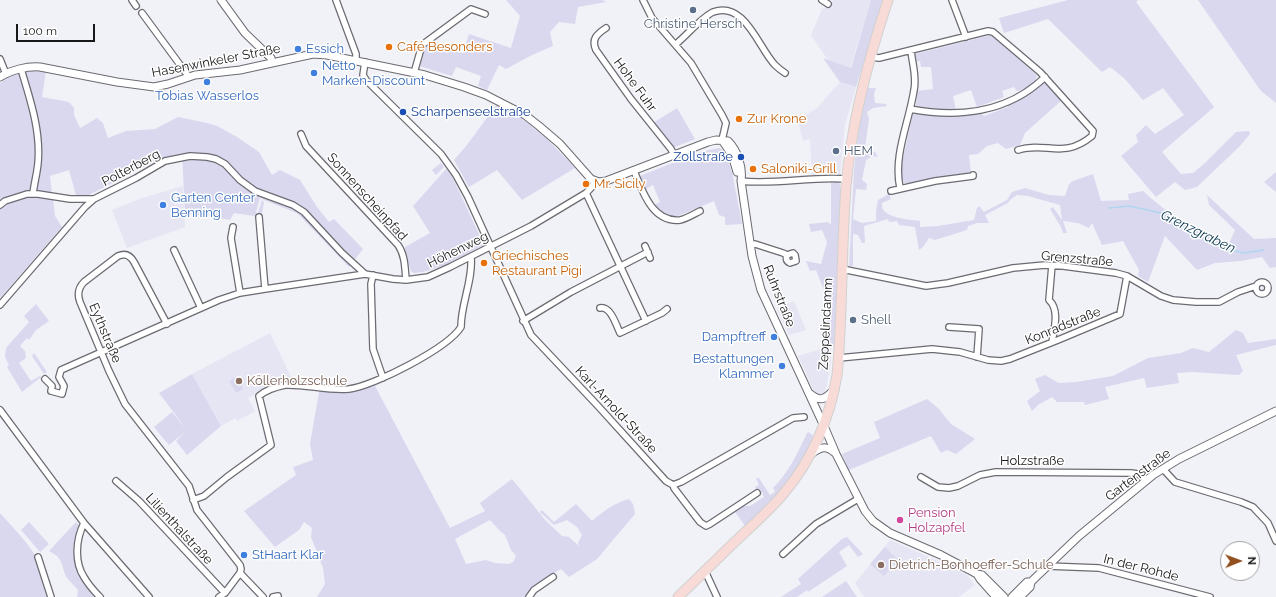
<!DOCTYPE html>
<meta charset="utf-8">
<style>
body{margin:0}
#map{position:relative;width:1276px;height:597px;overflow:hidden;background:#f1f1f8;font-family:Raleway,sans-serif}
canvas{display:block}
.north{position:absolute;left:1220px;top:541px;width:40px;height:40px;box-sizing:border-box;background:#fff;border:1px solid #a3a3a3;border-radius:50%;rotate:89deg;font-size:11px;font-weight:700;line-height:16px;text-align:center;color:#18181a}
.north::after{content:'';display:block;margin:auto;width:14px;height:18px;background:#914f1d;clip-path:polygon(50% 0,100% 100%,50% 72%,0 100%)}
.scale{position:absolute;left:16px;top:24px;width:79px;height:18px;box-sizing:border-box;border:2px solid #18181a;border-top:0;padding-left:5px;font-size:12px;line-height:14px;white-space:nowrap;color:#18181a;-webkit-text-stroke:3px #fff;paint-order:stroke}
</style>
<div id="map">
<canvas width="1276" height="597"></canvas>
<div class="north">N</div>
<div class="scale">100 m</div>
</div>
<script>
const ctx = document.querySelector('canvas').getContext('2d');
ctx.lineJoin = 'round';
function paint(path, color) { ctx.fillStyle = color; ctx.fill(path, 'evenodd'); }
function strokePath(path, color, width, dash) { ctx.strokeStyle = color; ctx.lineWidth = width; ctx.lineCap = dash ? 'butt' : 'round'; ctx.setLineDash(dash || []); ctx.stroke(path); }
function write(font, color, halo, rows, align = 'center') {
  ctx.font = font + ' Raleway,sans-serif'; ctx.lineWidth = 3; ctx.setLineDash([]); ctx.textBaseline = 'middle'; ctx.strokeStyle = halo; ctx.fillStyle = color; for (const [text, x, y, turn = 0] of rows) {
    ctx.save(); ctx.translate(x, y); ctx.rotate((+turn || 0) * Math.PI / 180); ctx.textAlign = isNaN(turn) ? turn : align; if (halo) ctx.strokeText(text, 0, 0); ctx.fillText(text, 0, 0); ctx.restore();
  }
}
paint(new Path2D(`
 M833,0H871L850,68L828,60L811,35L822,9L830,7Z
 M840,82L856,87L845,125L840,174L812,175L810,139L803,141L798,120L817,108Z
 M183,186L185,227L127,248L112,210L139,199Z
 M794,301L806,330L789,335L777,309Z
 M270,333L292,379L274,383L253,395L248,398L255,411L237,421L236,418L221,426L192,374Z
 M831,346V362L826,389L823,394L818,395L814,391L798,356Z
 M890,540L956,569L967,575L975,585L959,597H864L855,583Z`), '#e6e5f4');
paint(new Path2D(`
 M506,0H603L606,2L578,7L575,24L559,22L550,32L553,46L534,54L506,69L499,65L487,90L478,86L481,76L456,67L452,76L419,66L424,47L430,42L463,53L469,34L511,48L520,16Z
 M871,0H884L856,87L840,82L823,58L851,68Z
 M1068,0H1138L1136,2L1214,107L1162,152L1181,174L1193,173L1205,163L1236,132L1249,131L1250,134L1240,146L1197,187L1185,190L1175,182L1156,197L1121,156L1138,142L1136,135L1146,125L1155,134L1184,115L1163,88L1143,100L1124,78L1110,67L1102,72L1048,19L1004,33L999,18Z
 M1198,0H1276V103L1261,91Z
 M991,35L1037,75L1035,82L1023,90L1017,91L1014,87L1002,91L1004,97L977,107L971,90L953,96L956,111L918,107L916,105L917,91L933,89L931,67H921L920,61L915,62V54Z
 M38,70L46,71L42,97L69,102L74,108V115L80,128L97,118L103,123L108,138L126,131L155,129L178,117L207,123L217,126L237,137L259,152L272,175L280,170L300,180L317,207L329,222L334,219L363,249L349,267L297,213L266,201L259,197L260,198L255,216L234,213L230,220L204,215H185L182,153L159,159L87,196L76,195L69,170L50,176L52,194L28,191L0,202V83C11,74 25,72 38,70Z
 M1045,82L1062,100L1025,133L1020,145L1006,149L998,143L987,146L978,154L969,155L971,174L910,183H905L902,179L901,168L913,113L916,112C938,116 959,117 981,113L984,116L1008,107V104L1025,96Z
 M867,88H876L874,94L875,103L886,104L887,106L873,108L867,112L869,119L865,148L875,152L878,157L873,156L866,160L862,180L867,184L866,190L856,189L853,219L862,223L876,221V211L878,200L889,194L891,199L882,203C882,204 882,209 883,209C886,218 912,220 920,221V227L938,226L974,220L977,208L979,206L984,212L1007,200L1012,192L1025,188L1049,195L1065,196L1069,184L1073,181L1093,174L1101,201L1129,200L1128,194L1143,191C1168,214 1197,233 1228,246L1235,230L1209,205L1207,195L1254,239L1276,238V267L1270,268L1262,257L1241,261L1215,263L1197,270L1165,236L1148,282L1138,276L1139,270L1123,241L1102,245L1092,223L1089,228L1078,223L1063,221L1067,233H1063L1061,227L1050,209L1053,207L1062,220L1060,205L1028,196L1017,195L1010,200L1008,203L985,215L989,223H977L968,226L967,230L935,240L929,238L923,247L919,250L915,227L899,225L897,221L889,222L888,219L864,226L865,243H862L858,235L853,234V266H849L854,170L859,127Z
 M497,104L525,121L547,139L575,168L522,200L497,170L469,187L454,160L467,145Z
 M677,108L695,139L675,147L673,146L653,123Z
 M719,148L725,151L732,172L742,224L725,225V217L719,215L714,201L673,218L662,213L654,205L660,202L653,185L646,189L640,176L700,152Z
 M441,163L444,167L436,175L432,170Z
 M447,168L451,174L484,245C462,256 439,271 414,273L411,271L404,249L405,247L430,233L413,206Z
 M1276,172V192L1264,182Z
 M831,182H839L841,189L834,346L827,347C826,344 825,341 825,337C826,329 831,329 826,319L832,311L816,270L810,271L806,261L821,264L827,242L822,230L811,232L809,224L828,222L831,225Z
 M31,196L53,199L55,216L62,227L0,298V207C8,200 20,197 31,196Z
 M262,200L264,202L262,214L257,216Z
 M36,304L49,321L36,330L29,340L27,338L20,346L25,351L26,358L19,363L31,381L40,376L41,377L22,392L7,367L9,365L5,357L6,348L29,322L24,316Z
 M1236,330L1243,333L1248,343L1276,339V345L1236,355L1243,371L1239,375L1193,372L1177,373L1179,383L1147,388L1144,378L1105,387L1109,399L1085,405L1084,402H1057L1052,397L1038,405L1032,411L1027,401L1040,391L1035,379L1045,375L1059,383L1076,382L1113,376L1148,358L1181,353L1193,348L1209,352Z
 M34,353L47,372L44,374L32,356Z
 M192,374L221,426L187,455L176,441L185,432L169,445L162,437L163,436L162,437L154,427L172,412L187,430L159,393Z
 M236,377L243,389L236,393L229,381Z
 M375,386L450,528L485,511L480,503L512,479L546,521L562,536L569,537L579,546L578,543L582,535L577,527L567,520L554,525L540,512L542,510L554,522L576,504L592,521C602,512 616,502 629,499L633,504L635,514L597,559L569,577L561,569L533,586L525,597H317L325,584L323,568L311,537L312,528L304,522L299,530L275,547L244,511L296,475L293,467L313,460L310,444L319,392L357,391ZM490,520L500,531L505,535L511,550L516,556L513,562L509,564L495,563L486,560L466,564L455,539Z
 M927,399L938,408L951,424L975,439L956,454L947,450L941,453L931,436L849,470L842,454L880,438L874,422Z
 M809,432L813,436C798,476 775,497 745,526L736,513L732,511L740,506H750L764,497L762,492L759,493L755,487L759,485L756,478H759L770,495L775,492L773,488C789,472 797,454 807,433Z
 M0,513C12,527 29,543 37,559C43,571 42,586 50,597H0Z
 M29,522L49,544L40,552L21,530Z
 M76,522L79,525L73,547L78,573L94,597H77L78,590C75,586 70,582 67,578C60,565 65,559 49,551Z
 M847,537L863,554L858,557L849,545L839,552L847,566L808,592L807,590L797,597H781L801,584L798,579L799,578L842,539Z
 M885,547L897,559L908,565L906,571L890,562L889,564L892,566L884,576L870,564Z
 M846,581L857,597H822Z`), '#d9d8ef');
strokePath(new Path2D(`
 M1109,208L1129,206L1161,213L1190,231L1221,247L1243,253L1264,250`), '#b1d6ef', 1.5);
const minor = new Path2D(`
 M132,0L136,6
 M336,0L356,54V61
 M643,0L652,18L691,63L722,115L726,123L722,140
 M822,0L828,4
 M952,0L966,37
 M142,13L189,77
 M606,28C597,34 591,39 596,50L631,99L671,149L674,155
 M676,44C687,35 701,18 713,12C745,0 759,49 775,65C778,68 782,71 785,73
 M871,57L879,58L988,31L993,32L1040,72L1093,131L1092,136C1063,160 1047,141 1018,150
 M0,59L6,74
 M365,62L363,75L366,80L441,154L456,175L468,197L531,335L598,406L666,481L673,485L674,488L700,522L706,526L710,524L757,493
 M21,69C30,99 41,131 38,163C37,174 34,184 33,194
 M414,73L422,45L471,9L485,14
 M910,109C958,118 1008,113 1045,77
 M301,134L306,146L398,245C405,255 405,268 406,280
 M634,171C642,190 652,223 680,220C686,219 694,214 700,211
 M741,181C776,185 812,176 847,179
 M900,188C893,155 909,123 914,90C917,77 912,63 911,50
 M891,191L935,181L973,176V175
 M586,193L646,321
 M0,205L5,201L27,194H38L70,199H94L136,178L165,161L190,156L207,157L216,159L225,164L240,180L255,191L293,205L304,212L342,253L365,274
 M259,217L265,289
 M233,227L231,238L240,293
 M750,245L755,244L783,253L787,255C786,259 786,261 790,263L796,261L795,255L793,253L787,255
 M645,246L650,258
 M174,250L201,308
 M842,269L926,286L948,283L1013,268L1045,265L1063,266L1116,273L1127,276L1161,296L1173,300L1196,302H1219L1238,292L1256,286
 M373,275L371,284L373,349L383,378
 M1256 288a6 6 0 1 1 12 0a6 6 0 1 1-12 0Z
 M0,305L85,207L94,199
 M600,308C611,306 616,325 620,333L662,313L667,309
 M523,321L571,292L648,252
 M167,324L134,262C130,255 125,253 118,256L84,282C78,288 77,294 80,302L109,371L125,404L189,486L197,510L240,565L241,569L240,573L225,593L219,597
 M949,327L979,329L977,357
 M1052,342C1054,329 1060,310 1049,300L1052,265
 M839,358L932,349L960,352L988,360L1001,361L1010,359L1058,340L1120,314L1127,276
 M45,379L52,386L51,391L62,394L64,386L59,377L61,370L219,300L240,293L265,289L365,274L393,279L406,280L428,277L450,267L531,226L586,193L592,187L595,181
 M0,410L84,523L149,597
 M1163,469L1175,482L1241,502L1253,507L1268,523L1276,541
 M921,477L938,487L949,488L958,486L980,475L996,472L1131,473L1138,474L1147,480
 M116,481L139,501L225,593
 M673,485L681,482L793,418L804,417
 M193,500L204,496L227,477L271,445L259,396C266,390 275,387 285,385C306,384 327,391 349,389C374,386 448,348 461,327C461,303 473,281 471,257
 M84,523C76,539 74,562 84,577C88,584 94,591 100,597
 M783,554L816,524L858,499
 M38,557L51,597
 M1047,566L1099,568L1210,597
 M705,571L717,597
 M240,573L263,597
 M273,597L278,596
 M529,597L534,590L553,577`);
const tertiary = new Path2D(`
 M221,0L245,33L271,58L272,63
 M0,77C11,70 27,66 40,67L117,82L154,87L168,84L195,75L240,70L313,54L327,55L425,75L464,87L486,95L525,115L539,126L560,144L591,179L599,182L606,181L708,142L716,140L728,141C738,151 743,168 741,181L752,256L761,290L824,426L836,454L865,511L873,521L890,533L941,555L977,574L982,575L1004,597
 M722,140L732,155L737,172
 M809,393C821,403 825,399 835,389
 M811,454C821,447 826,445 835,453
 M977,574L980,579L996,597
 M1012,597L1027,582H1031L1034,579L1079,536L1153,475L1179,459L1276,411
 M1020,597L1030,587L1031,582`);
const primary = new Path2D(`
 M678,597C699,577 720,556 741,536C756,522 771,509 784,493C812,460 830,418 837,375C843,313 841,250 846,187C851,123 868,60 888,0`);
strokePath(minor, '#6b6b71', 8);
strokePath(tertiary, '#6b6b71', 9);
strokePath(primary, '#d1d1d1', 11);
strokePath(minor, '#fff', 5.5);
strokePath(tertiary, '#fff', 7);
strokePath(primary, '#f8dbd7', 9);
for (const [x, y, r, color] of [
 [693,10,4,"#5c6f8a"],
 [389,47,4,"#e8710a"],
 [298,49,4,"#3f7fe0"],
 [314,73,4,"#3f7fe0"],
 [207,82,4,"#3f7fe0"],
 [403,112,4,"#1a4fb4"],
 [739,119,4,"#e8710a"],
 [836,151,4,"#5c6f8a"],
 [741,157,4,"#1a4fb4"],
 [753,169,4,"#e8710a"],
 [586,184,4,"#e8710a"],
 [163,205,4,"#3f7fe0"],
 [484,263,4,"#e8710a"],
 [853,320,4,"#5c6f8a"],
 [774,337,4,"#3f7fe0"],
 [782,366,4,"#3f7fe0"],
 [239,381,4,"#8d6e63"],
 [900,520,4,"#d1479c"],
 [244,555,4,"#3f7fe0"],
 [881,565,4,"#8d6e63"]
]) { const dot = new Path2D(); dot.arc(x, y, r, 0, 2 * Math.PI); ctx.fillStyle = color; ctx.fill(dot); strokePath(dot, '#fff', 1.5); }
write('13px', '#4e5e75', '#fff', [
 ["Christine Hersch",693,24,"center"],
 ["HEM",844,151],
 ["Shell",861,320]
], 'left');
write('13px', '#c56008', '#fff', [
 ["Café Besonders",397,47],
 ["Zur Krone",747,119],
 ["Saloniki-Grill",761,169],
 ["Mr. Sicily",594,184],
 ["Griechisches",492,256],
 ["Restaurant Pigi",492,271]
], 'left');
write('13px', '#366cbe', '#fff', [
 ["Essich",306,49],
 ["Netto",322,66],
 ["Marken-Discount",322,81],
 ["Tobias Wasserlos",207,96,"center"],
 ["Garten Center",171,198],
 ["Benning",171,213],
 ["Dampftreff",766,337,"right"],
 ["Bestattungen",774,359,"right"],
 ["Klammer",774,374,"right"],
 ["StHaart Klar",252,555]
], 'left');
write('13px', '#18181a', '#fff', [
 ["Hasenwinkeler Straße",216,61,-11],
 ["Hohe Fuhr",635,85,54],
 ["Polterberg",131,168,-28],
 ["Sonnenscheinpfad",367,197,48],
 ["Höhenweg",458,250,-26],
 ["Grenzstraße",1077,259,5],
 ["Ruhrstraße",779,296,68],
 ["Zeppelindamm",826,324,-87],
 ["Konradstraße",1063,326,-22],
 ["Eythstraße",105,333,67],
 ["Karl-Arnold-Straße",616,410,47],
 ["Holzstraße",1032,461],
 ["Gartenstraße",1138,475,-37],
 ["Lilienthalstraße",179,529,47],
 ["In der Rohde",1141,568,14]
]);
write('13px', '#164399', '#fff', [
 ["Scharpenseelstraße",411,112],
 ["Zollstraße",733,157,"right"]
], 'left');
write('13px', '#785e54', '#fff', [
 ["Köllerholzschule",247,381],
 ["Dietrich-Bonhoeffer-Schule",889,565]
], 'left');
write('13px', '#b23c85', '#fff', [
 ["Pension",908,513],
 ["Holzapfel",908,528]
], 'left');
write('italic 14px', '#04344d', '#fff', [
 ["Grenzgraben",1198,232,26]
]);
</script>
